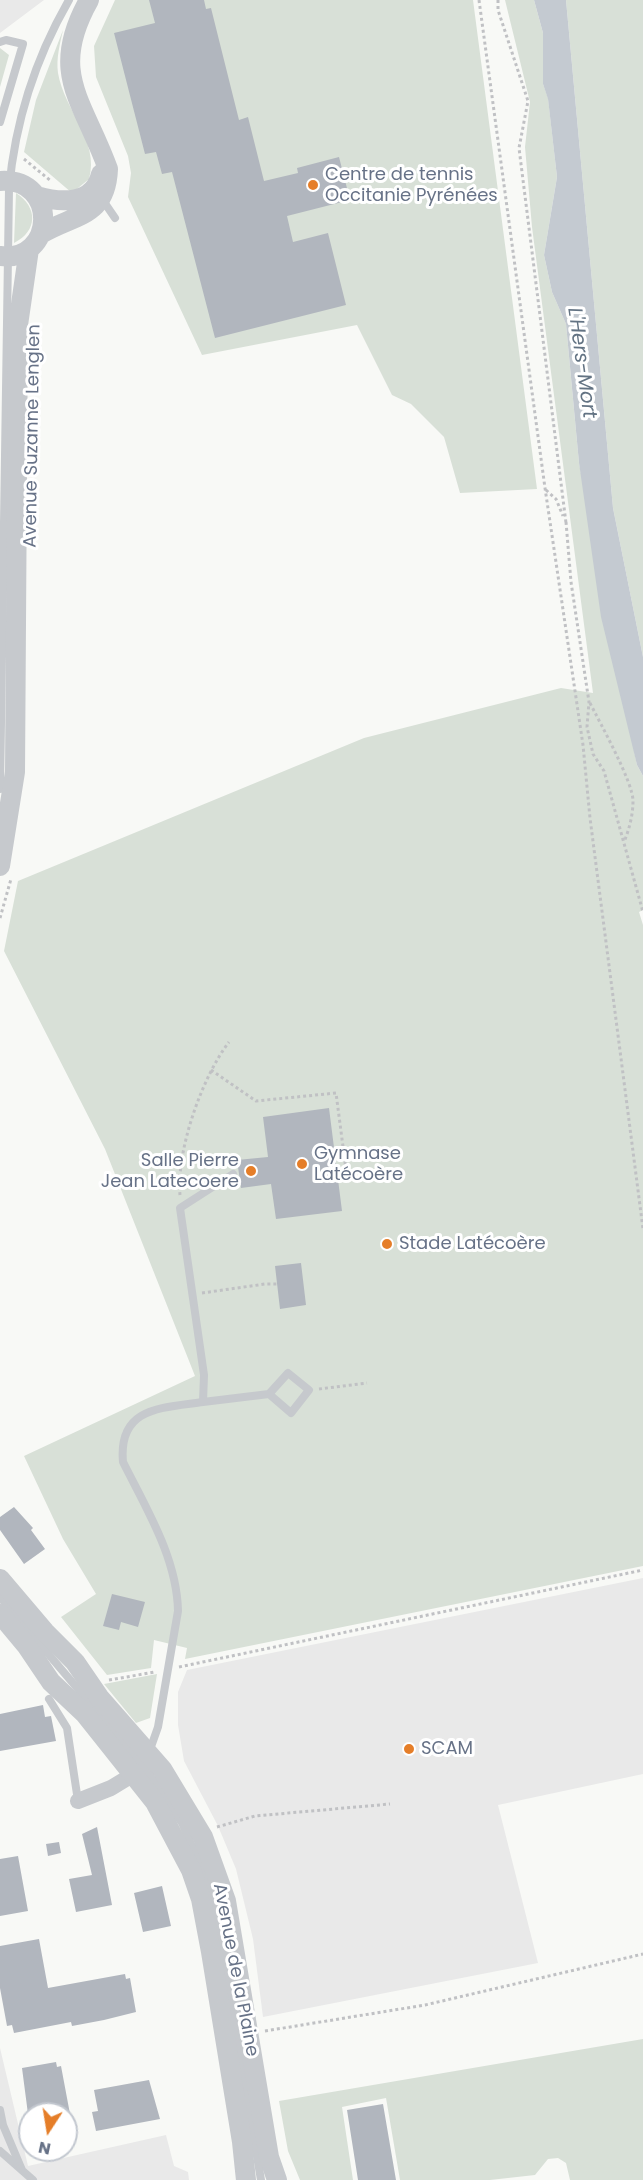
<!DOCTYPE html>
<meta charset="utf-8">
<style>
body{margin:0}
#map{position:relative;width:643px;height:2180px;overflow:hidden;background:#f8f9f6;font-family:Poppins,sans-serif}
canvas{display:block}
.north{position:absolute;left:18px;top:2102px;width:60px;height:60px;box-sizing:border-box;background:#fff;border:2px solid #c2c7cf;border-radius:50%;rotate:192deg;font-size:16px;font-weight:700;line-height:24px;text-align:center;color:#677287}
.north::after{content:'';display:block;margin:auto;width:21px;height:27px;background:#e57e29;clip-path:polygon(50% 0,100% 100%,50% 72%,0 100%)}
</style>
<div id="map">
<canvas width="643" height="2180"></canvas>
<div class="north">N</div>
</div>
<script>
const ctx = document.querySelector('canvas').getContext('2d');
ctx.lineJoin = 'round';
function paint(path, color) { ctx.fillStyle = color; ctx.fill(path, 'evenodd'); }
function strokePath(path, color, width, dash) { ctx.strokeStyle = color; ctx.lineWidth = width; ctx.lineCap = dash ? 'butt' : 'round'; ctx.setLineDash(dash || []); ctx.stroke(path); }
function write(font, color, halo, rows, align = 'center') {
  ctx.font = font + ' Poppins,sans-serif'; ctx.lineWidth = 6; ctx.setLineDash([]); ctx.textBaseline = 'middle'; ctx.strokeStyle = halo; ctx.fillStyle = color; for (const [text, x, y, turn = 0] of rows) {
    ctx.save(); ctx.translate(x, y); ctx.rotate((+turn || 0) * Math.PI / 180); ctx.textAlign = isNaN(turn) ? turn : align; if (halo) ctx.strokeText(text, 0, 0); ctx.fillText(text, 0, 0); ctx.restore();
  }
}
paint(new Path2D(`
 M0,0H44L0,33Z
 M643,1578V1774L498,1805L538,1963L263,2017L253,1939L236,1869L218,1826L184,1761L178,1725V1692L187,1670Z
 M0,2048L28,2166L166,2135L174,2166L188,2172L189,2180H0Z`), '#e9e9e9');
paint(new Path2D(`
 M115,0H473L537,489L460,493L444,437L411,404L392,395L357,325L202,355L128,197L131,173L128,156L96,77L94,46Z
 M505,0H534L543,33V84L548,98L557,177L544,255L552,292L566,324L579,463L626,712L637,765L643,776V910L639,912L643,925V1566L185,1659L187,1648L154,1640L151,1668L107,1675L61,1617L96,1594L63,1539L24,1456L195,1376L105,1149L4,951L18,881L364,738L561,688L593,693L532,227L525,147L530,102Z
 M566,0H643V657L613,508Z
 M63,30C60,44 56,58 58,73C64,110 100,141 89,179L72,193L24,152L36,100Z
 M0,48L9,55L0,87Z
 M16,193C38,207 38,231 14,243Z
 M157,1674L150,1718L136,1723L104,1684Z
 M643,2039V2180H570L566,2163L558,2158L548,2159L535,2175L490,2180H400L386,2098L342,2107L353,2180H300L288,2151L279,2101Z`), '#d8e0d7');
paint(new Path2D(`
 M534,0H566L613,508L643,657V776L637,765L601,617L579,463L566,324L552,292L544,255L557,177L548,99L543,84V33Z`), '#c4cad1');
paint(new Path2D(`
 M149,0H204L206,9L211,8L239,120L248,117L264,181L298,173L297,168L339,157L350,200L287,216L293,242L328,233L346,305L215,338L172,172L162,174L156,152L145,154L114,33L155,23Z
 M329,1108L342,1211L276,1219L271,1184L241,1188L237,1160L268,1157L263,1117Z
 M301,1263L306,1305L280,1309L275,1266Z
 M14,1507L33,1528L31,1530L45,1549L24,1564L0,1530V1517Z
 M112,1594L145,1602L138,1627L121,1622L119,1630L103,1626Z
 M43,1705L45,1717L51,1716L56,1741L0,1751V1714Z
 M97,1827L112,1905L76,1912L69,1879L92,1875L82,1834Z
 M59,1842L61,1853L48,1856L46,1844Z
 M18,1856L28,1911L0,1916V1859Z
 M162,1886L171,1926L143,1932L134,1893Z
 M39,1939L48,1988L125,1974L126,1979L130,1978L136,2012L104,2020L72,2026L71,2022L14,2033L12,2025L7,2026L0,1988V1946Z
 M56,2062L57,2067L61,2066L70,2114H28L22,2068Z
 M149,2080L160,2119L96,2131L92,2112L98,2111L94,2090Z
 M383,2104L396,2180H358L347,2110Z`), '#b1b6be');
strokePath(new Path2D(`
 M479,0L545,488L583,745L590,818L643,1229
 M498,0V10L528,101L519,148L566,523
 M24,159L51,181
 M546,490L556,499L563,516
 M566,522L571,582L589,702L587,727L593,754L604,771L643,912
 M590,703C600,723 633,782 633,801C633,815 629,830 624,842
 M0,918L11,879
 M211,1070L256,1101L336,1093L348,1185
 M180,1195C176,1151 202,1077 229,1042
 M202,1293L265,1284H277
 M319,1389L367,1383
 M179,1667L643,1570
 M109,1680L155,1672
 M217,1827L255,1816L390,1804
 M265,2031L425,2005L643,1954`), '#c0c1c4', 3, [3, 3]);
strokePath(new Path2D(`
 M0,42L6,40L23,44L0,122
 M102,199L115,218
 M0,789L9,189C15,122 35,59 69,0
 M288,1373L309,1390L291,1413L269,1394Z
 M203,1402L269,1394
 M0,1597L145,1768L182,1823L206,1878L218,1926L261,2180
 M49,1699L67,1728L78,1801
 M147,1750L152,1744L158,1727L178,1611C177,1558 146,1508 123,1462C118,1407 161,1408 203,1402L204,1375L180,1208L233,1174
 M0,2110L3,2125L22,2170
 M0,2151L33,2180`), '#c6c9cd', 8);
strokePath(new Path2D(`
 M78,1801L111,1788L134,1774`), '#c6c9cd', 16);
strokePath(new Path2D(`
 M0,181C59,177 56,263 0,256
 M37,196C61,203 94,205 101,174
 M41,234C74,214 106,218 108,169C83,100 48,73 89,0
 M0,866L15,772L18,325L29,249
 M0,1579L45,1632L75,1662L99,1697L162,1769L203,1837L226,1901L269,2157L277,2180
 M0,1614L26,1645L51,1682L85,1714L155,1802L191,1870L201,1899L211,1952L242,2142L246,2180`), '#c6c9cd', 20);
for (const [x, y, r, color] of [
 [313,185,6,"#e57e29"],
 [302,1164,6,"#e57e29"],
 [251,1171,6,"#e57e29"],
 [387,1244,6,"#e57e29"],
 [409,1749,6,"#e57e29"]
]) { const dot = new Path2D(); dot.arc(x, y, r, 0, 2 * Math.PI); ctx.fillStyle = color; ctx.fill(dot); strokePath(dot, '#fff', 2); }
write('18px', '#677287', '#fff', [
 ["Centre de tennis",325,175],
 ["Occitanie Pyrénées",325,196],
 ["Gymnase",314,1154],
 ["Latécoère",314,1175],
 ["Salle Pierre",239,1161,"right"],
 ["Jean Latecoere",239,1182,"right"],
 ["Stade Latécoère",399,1244],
 ["SCAM",421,1749]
], 'left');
write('18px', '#677287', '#fff', [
 ["Avenue Suzanne Lenglen",33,436,-89],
 ["Avenue de la Plaine",235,1970,79]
]);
write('italic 20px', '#637383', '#fff', [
 ["L'Hers-Mort",581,363,82]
]);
</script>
